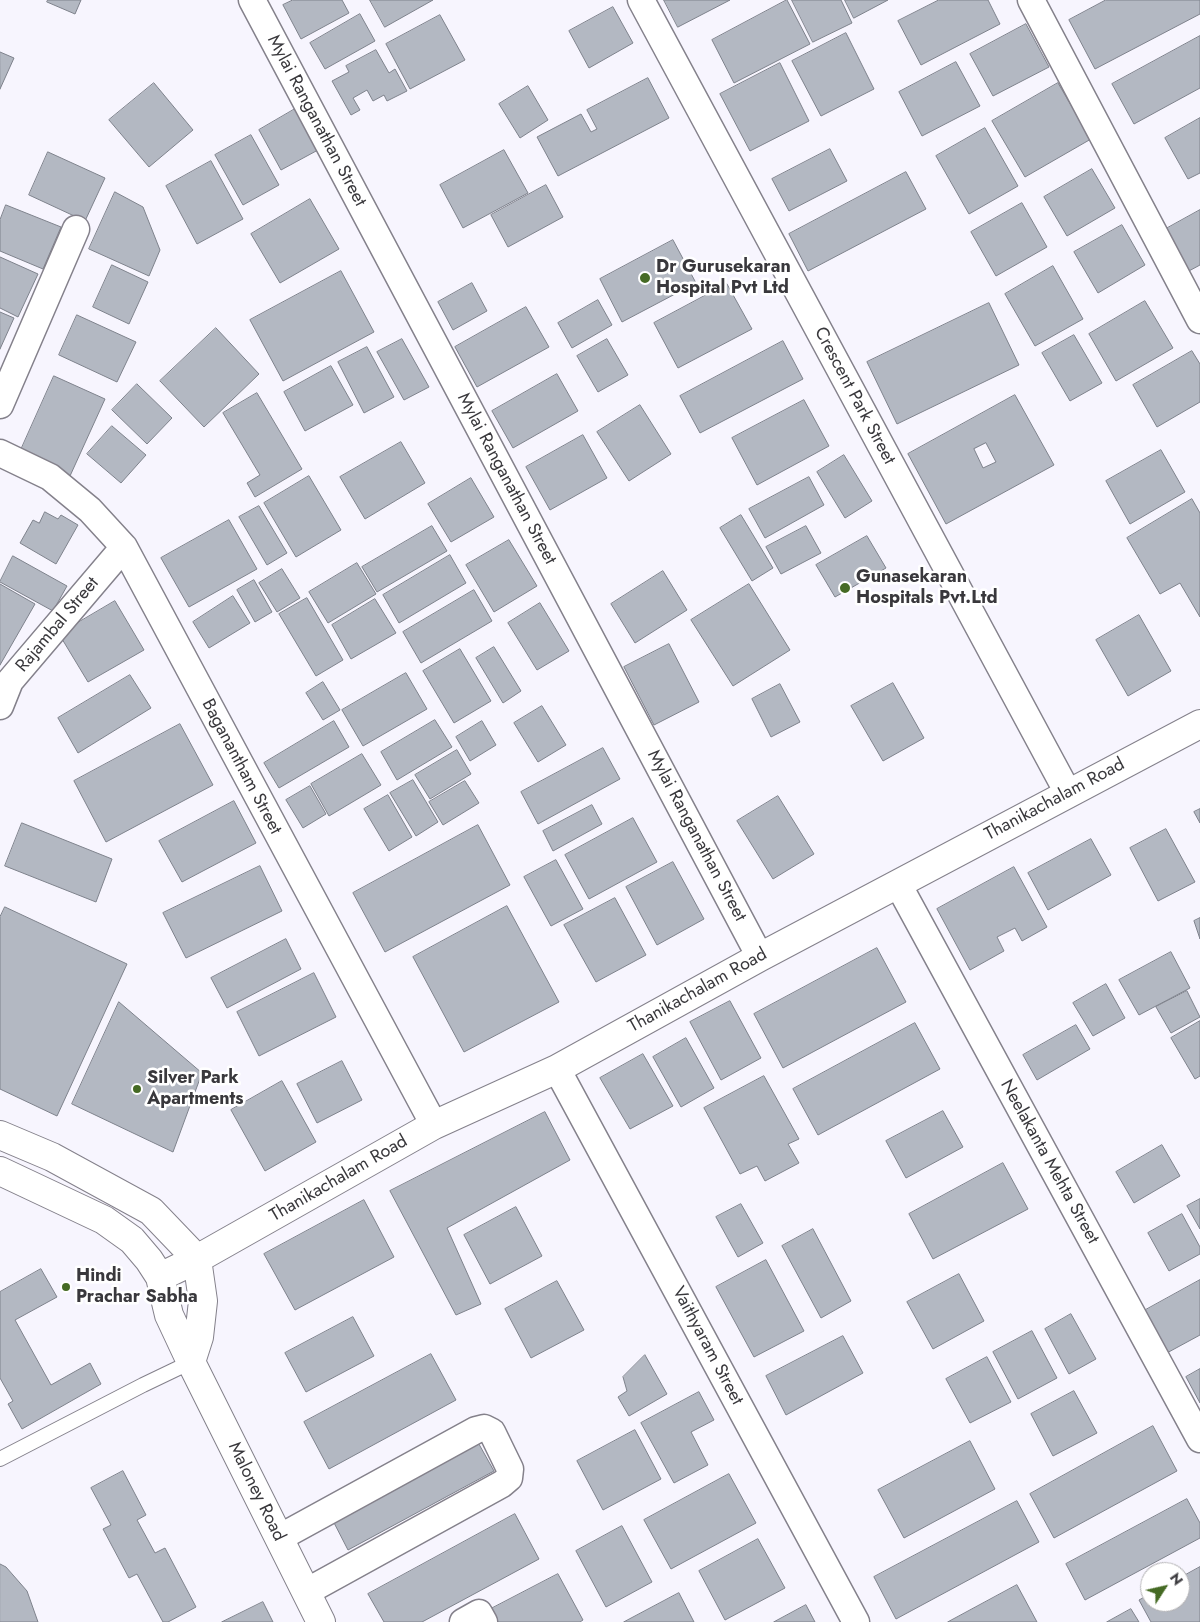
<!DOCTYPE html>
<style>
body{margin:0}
#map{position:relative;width:1200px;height:1622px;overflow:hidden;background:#f7f5fe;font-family:Jost,sans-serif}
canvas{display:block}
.north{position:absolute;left:1140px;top:1562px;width:50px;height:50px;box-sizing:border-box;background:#fff;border:1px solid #b0afb1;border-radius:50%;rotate:55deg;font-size:14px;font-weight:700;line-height:20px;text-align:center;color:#39383c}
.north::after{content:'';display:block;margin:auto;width:18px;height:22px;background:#456a24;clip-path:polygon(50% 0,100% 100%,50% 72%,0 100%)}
</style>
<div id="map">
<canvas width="1200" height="1622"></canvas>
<div class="north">N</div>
</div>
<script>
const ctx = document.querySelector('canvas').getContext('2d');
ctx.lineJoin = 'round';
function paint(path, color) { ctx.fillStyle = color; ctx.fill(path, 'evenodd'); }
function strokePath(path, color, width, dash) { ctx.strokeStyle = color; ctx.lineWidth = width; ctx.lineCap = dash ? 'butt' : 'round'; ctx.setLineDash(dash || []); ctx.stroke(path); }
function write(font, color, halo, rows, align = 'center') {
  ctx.font = font + ' Jost,sans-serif'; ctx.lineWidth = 5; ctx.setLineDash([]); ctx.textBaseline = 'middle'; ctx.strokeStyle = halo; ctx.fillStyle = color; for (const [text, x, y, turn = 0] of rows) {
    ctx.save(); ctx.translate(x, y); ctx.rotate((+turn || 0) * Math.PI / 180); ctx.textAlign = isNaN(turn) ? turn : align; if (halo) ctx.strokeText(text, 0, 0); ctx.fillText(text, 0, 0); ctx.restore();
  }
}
const building = new Path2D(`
 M48,0H81L75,14L47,2Z
 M293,0H342L349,13L301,39L283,5Z
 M370,0H433L385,27Z
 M664,0H730L678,27Z
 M787,0L810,44L734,83L712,40Z
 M792,0H841L852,23L813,42Z
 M845,0H888L854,18Z
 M939,0H988L1000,24L921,65L898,21Z
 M1106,0H1200V14L1095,69L1069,20Z
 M613,7L633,43L589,68L569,31Z
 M360,14L375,41L325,69L310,43Z
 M440,15L465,60L410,89L386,44Z
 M1026,24L1049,67L993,96L970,54Z
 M846,33L874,89L821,116L792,61Z
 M1200,36V88L1134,124L1112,84Z
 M376,50L389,73L395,69L407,91L387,101L384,95L373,101L367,90L353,98L360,110L351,115L332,81L349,72L346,66Z
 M0,52L14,58L0,89Z
 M956,62L980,106L922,136L899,92Z
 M780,63L809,121L750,151L720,94Z
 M648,78L669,118L558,176L537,137L581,114L591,132L597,129L587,110Z
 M154,83L193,130L149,167L109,120Z
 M1058,83L1091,139L1025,177L992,121Z
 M528,86L548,120L520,138L499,104Z
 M295,109L318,150L281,170L259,130Z
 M1200,118V173L1188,179L1165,138Z
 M985,128L1018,186L969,214L936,156Z
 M251,135L279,185L243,205L215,155Z
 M830,149L847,181L789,211L772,179Z
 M504,150L528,193L463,228L440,185Z
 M48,152L105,178L85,221L29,195Z
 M211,161L243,219L197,244L166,186Z
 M1092,169L1115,208L1067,236L1044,197Z
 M906,172L926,209L808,271L789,234Z
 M546,185L563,217L508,247L491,215Z
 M115,192L143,207L160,250L149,276L89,249Z
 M310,199L339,249L280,283L251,234Z
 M1022,203L1047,247L996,276L971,232Z
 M6,205L61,227L43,269L0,251V220Z
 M1200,210V265L1187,272L1164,230Z
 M1122,225L1145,265L1098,293L1074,252Z
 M673,240L696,283L622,322L600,279Z
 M0,257L38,274L18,317L0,308Z
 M112,265L148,282L129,324L93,307Z
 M1053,266L1083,319L1035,346L1005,294Z
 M341,271L374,332L283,381L250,320Z
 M472,283L487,311L453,330L438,302Z
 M727,284L752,329L678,368L654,323Z
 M598,300L612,325L572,348L558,323Z
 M1145,301L1173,348L1116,381L1089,334Z
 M989,303L1019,365L897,424L867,362Z
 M526,307L549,347L477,387L455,347Z
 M0,312L14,318L0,349Z
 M77,315L136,342L117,382L59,355Z
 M216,328L259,374L204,427L160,381Z
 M1074,335L1102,383L1070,401L1042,353Z
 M402,339L429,387L404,400L377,352Z
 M607,339L628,375L598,392L577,356Z
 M783,341L803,379L700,433L680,396Z
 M367,347L394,397L364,413L338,362Z
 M1192,351L1200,364V402L1157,427L1133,385Z
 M331,366L353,405L305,431L284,392Z
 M557,374L578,411L513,448L492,411Z
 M54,376L105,399L70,476L20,452Z
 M137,384L172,418L147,444L112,410Z
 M257,393L302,469L255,497L247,483L260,475L223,413Z
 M1015,395L1054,465L946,524L908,454ZM986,443L996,462L983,468L974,449Z
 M804,400L829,446L757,485L732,438Z
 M640,405L671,454L629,481L597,432Z
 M112,426L146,455L121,483L87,454Z
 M583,435L607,478L550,510L526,467Z
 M401,442L425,483L365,519L340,477Z
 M1161,450L1185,492L1130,524L1106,481Z
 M844,455L872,501L845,518L817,472Z
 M309,476L341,530L296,557L264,503Z
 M809,477L824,505L765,538L749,509Z
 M471,478L494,517L451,542L428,504Z
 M1192,499L1200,513V617L1180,583L1160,594L1127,538Z
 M259,506L287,553L267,565L239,517Z
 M45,512L58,519L61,515L78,525L56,564L20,543L33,520L39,523Z
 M741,515L773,568L752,581L720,528Z
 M229,520L257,569L189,607L161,558Z
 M432,526L447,551L377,592L362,567Z
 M806,526L821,553L781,574L766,547Z
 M867,536L886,568L835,597L816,565Z
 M509,540L537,586L494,612L466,565Z
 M450,555L466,583L399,623L383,595Z
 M13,556L67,586L53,611L0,582Z
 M357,563L376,594L328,623L309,592Z
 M282,569L300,598L277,612L259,583Z
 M663,571L687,610L635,643L611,604Z
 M254,580L272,612L255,622L237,590Z
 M0,584L35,604L0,665Z
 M749,584L790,650L733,686L691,620Z
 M474,590L492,621L421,663L403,632Z
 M233,596L250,623L209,648L193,622Z
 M307,598L343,660L316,676L279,614Z
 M375,599L396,633L351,659L332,625Z
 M115,601L144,650L88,682L59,634Z
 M540,603L569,651L537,670L508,623Z
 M1139,615L1171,671L1128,696L1096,640Z
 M669,644L699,702L654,725L624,667Z
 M494,647L521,691L503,703L476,658Z
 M460,649L491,701L454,723L423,671Z
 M406,673L427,709L363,746L342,710Z
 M130,675L151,708L78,753L58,718Z
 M323,682L340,710L323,720L306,693Z
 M893,683L924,738L883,761L851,706Z
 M780,684L800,722L771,737L752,699Z
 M542,706L566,745L538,762L514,723Z
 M435,720L452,747L397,780L381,752Z
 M334,721L349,747L279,788L264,763Z
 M482,721L496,745L470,761L456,737Z
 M180,724L213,785L106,842L74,781Z
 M603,748L620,779L538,824L521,792Z
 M457,750L471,774L430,799L415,775Z
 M362,754L381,785L329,816L311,784Z
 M413,780L438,822L416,836L390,793Z
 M465,781L479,803L443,825L429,802Z
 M310,786L326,814L303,828L286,800Z
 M388,795L412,837L389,851L364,809Z
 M778,796L814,854L773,879L737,821Z
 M234,801L256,843L182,882L159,841Z
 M592,805L602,824L553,851L543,831Z
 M1200,809V823L1194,812Z
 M633,818L657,862L589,899L565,855Z
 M22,823L112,859L96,902L5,866Z
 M478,825L510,885L385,952L353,893Z
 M1166,829L1195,882L1158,901L1130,848Z
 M1091,839L1111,875L1048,910L1028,873Z
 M556,860L583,909L551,926L524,877Z
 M673,862L704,919L657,945L626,887Z
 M260,866L282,911L186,958L163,913Z
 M1014,867L1047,927L1022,941L1015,928L997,937L1004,951L970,970L937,909Z
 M615,898L646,955L596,982L564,925Z
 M507,906L559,1002L464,1052L413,957Z
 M5,907L127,964L57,1116L0,1089V917Z
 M1200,918V939L1194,921Z
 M286,939L301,969L227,1008L211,978Z
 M877,948L906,1002L783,1068L754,1014Z
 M1171,952L1190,988L1139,1015L1119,980Z
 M314,973L336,1017L259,1056L237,1012Z
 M1106,984L1125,1018L1093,1036L1073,1003Z
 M1187,991L1200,1017L1171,1033L1156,1007Z
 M730,1001L761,1058L721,1080L690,1022Z
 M119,1002L202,1073L173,1152L72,1104Z
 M1200,1021V1076L1195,1079L1171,1038Z
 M915,1023L940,1069L818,1135L793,1089Z
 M1076,1025L1090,1049L1037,1080L1023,1055Z
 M686,1038L714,1088L681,1107L653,1057Z
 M643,1054L673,1106L630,1129L600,1078Z
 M342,1061L362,1100L317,1123L297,1084Z
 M764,1076L799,1139L788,1144L799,1163L765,1181L757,1166L740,1174L704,1108Z
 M282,1081L316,1142L265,1171L231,1110Z
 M943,1111L963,1147L906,1178L886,1141Z
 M545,1112L570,1160L447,1228L481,1304L456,1315L390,1191Z
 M1162,1145L1180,1176L1134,1203L1116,1172Z
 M1003,1163L1028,1209L933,1259L909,1214Z
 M1200,1199V1229L1187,1206Z
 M364,1200L394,1257L295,1310L264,1254Z
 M741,1204L763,1243L738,1257L716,1217Z
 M516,1207L542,1256L490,1284L464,1235Z
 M1182,1214L1200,1247V1254L1169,1271L1148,1233Z
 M813,1229L851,1301L821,1318L782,1246Z
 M766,1260L804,1331L754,1357L716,1287Z
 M41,1269L57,1297L15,1320L51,1385L90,1363L101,1384L22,1429L8,1404L13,1401L0,1378V1292Z
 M959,1274L984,1321L933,1349L907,1302Z
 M1200,1280V1335L1165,1354L1142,1312Z
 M557,1281L584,1330L531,1358L505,1309Z
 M1071,1314L1096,1359L1069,1374L1045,1329Z
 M353,1317L374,1356L306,1392L285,1353Z
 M1032,1331L1057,1378L1018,1399L993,1352Z
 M843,1336L863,1373L786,1415L766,1376Z
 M431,1354L456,1400L329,1469L304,1422Z
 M645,1355L667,1394L629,1416L618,1397L627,1391L623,1377Z
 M987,1357L1011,1402L970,1423L946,1379Z
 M1200,1369V1403L1186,1377Z
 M1074,1391L1097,1433L1053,1456L1031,1414Z
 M699,1392L714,1420L691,1432L708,1465L674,1483L641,1423Z
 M1153,1426L1177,1471L1054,1538L1030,1494Z
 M635,1430L661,1479L603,1510L577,1461Z
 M475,1437L494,1471L348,1550L330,1515Z
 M970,1441L995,1489L904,1538L878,1490Z
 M123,1471L146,1515L137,1520L155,1553L165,1548L196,1607L168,1622H163L137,1574L129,1578L103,1529L111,1525L91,1488Z
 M729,1474L756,1523L671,1569L644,1520Z
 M1187,1499L1200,1523V1538L1085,1600L1066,1564Z
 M1017,1501L1039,1542L896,1619L874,1577Z
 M515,1514L539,1559L422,1622H384L368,1594Z
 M622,1526L652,1582L606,1607L576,1551Z
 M758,1539L785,1588L725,1620L699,1571Z
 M0,1564L6,1567L27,1591L38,1622H0Z
 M1200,1567V1622H1151L1139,1600L1150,1594V1602H1180V1578Z
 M558,1574L583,1620L580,1622H491L485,1612Z
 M1017,1585L1037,1622H948Z
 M679,1593L694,1622H624Z
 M263,1602L273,1622H222Z
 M806,1605L815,1622H774Z
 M1131,1609L1139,1622H1107Z`);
paint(building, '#b3b8c2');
strokePath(building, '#7e828c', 1);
const lane = new Path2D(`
 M0,1459L143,1385L191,1362`);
const street = new Path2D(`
 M252,0L760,957
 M641,0L1068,793
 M1031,0L1200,320
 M0,405L76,229
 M0,453L50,477L90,510L124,547L434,1125
 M0,706L10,681L124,547
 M898,884L1200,1439
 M557,1069L856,1622
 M279,1538L476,1430L484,1428L492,1432L510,1469L509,1478L502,1484L306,1592
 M463,1622L479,1613L484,1622`);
const secondary = new Path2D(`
 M0,1135L52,1157L151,1211L197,1259
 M0,1171L104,1220L132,1240L149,1260L160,1277L169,1315L191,1362L321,1622
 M160,1277L197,1259L434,1125L557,1069L760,957L1200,724
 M191,1362L199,1337L203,1301L197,1259`);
strokePath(lane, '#84818b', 16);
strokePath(street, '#84818b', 29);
strokePath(secondary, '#84818b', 30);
strokePath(lane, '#fff', 14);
strokePath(street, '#fff', 26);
strokePath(secondary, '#fff', 28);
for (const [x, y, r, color] of [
 [645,278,6,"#456a24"],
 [845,588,6,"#456a24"],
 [137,1089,5,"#456a24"],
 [66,1287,5,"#456a24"]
]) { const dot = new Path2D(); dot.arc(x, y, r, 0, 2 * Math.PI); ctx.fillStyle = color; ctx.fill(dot); strokePath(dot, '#fff', 2); }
write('18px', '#39383c', '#fff', [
 ["Mylai Ranganathan Street",316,121,62],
 ["Crescent Park Street",854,396,62],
 ["Mylai Ranganathan Street",506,479,62],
 ["Rajambal Street",58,625,-50],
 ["Baganantham Street",241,767,62],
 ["Thanikachalam Road",1055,800,-28],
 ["Mylai Ranganathan Street",696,836,62],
 ["Thanikachalam Road",698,991,-29],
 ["Neelakanta Mehta Street",1049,1162,61],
 ["Thanikachalam Road",339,1179,-30],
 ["Vaithyaram Street",707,1346,62],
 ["Maloney Road",256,1492,64]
]);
write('bold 18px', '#39383c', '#fff', [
 ["Dr Gurusekaran",656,268],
 ["Hospital Pvt Ltd",656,289],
 ["Gunasekaran",856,578],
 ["Hospitals Pvt.Ltd",856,599],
 ["Silver Park",147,1079],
 ["Apartments",147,1100],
 ["Hindi",76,1277],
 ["Prachar Sabha",76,1298]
], 'left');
</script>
